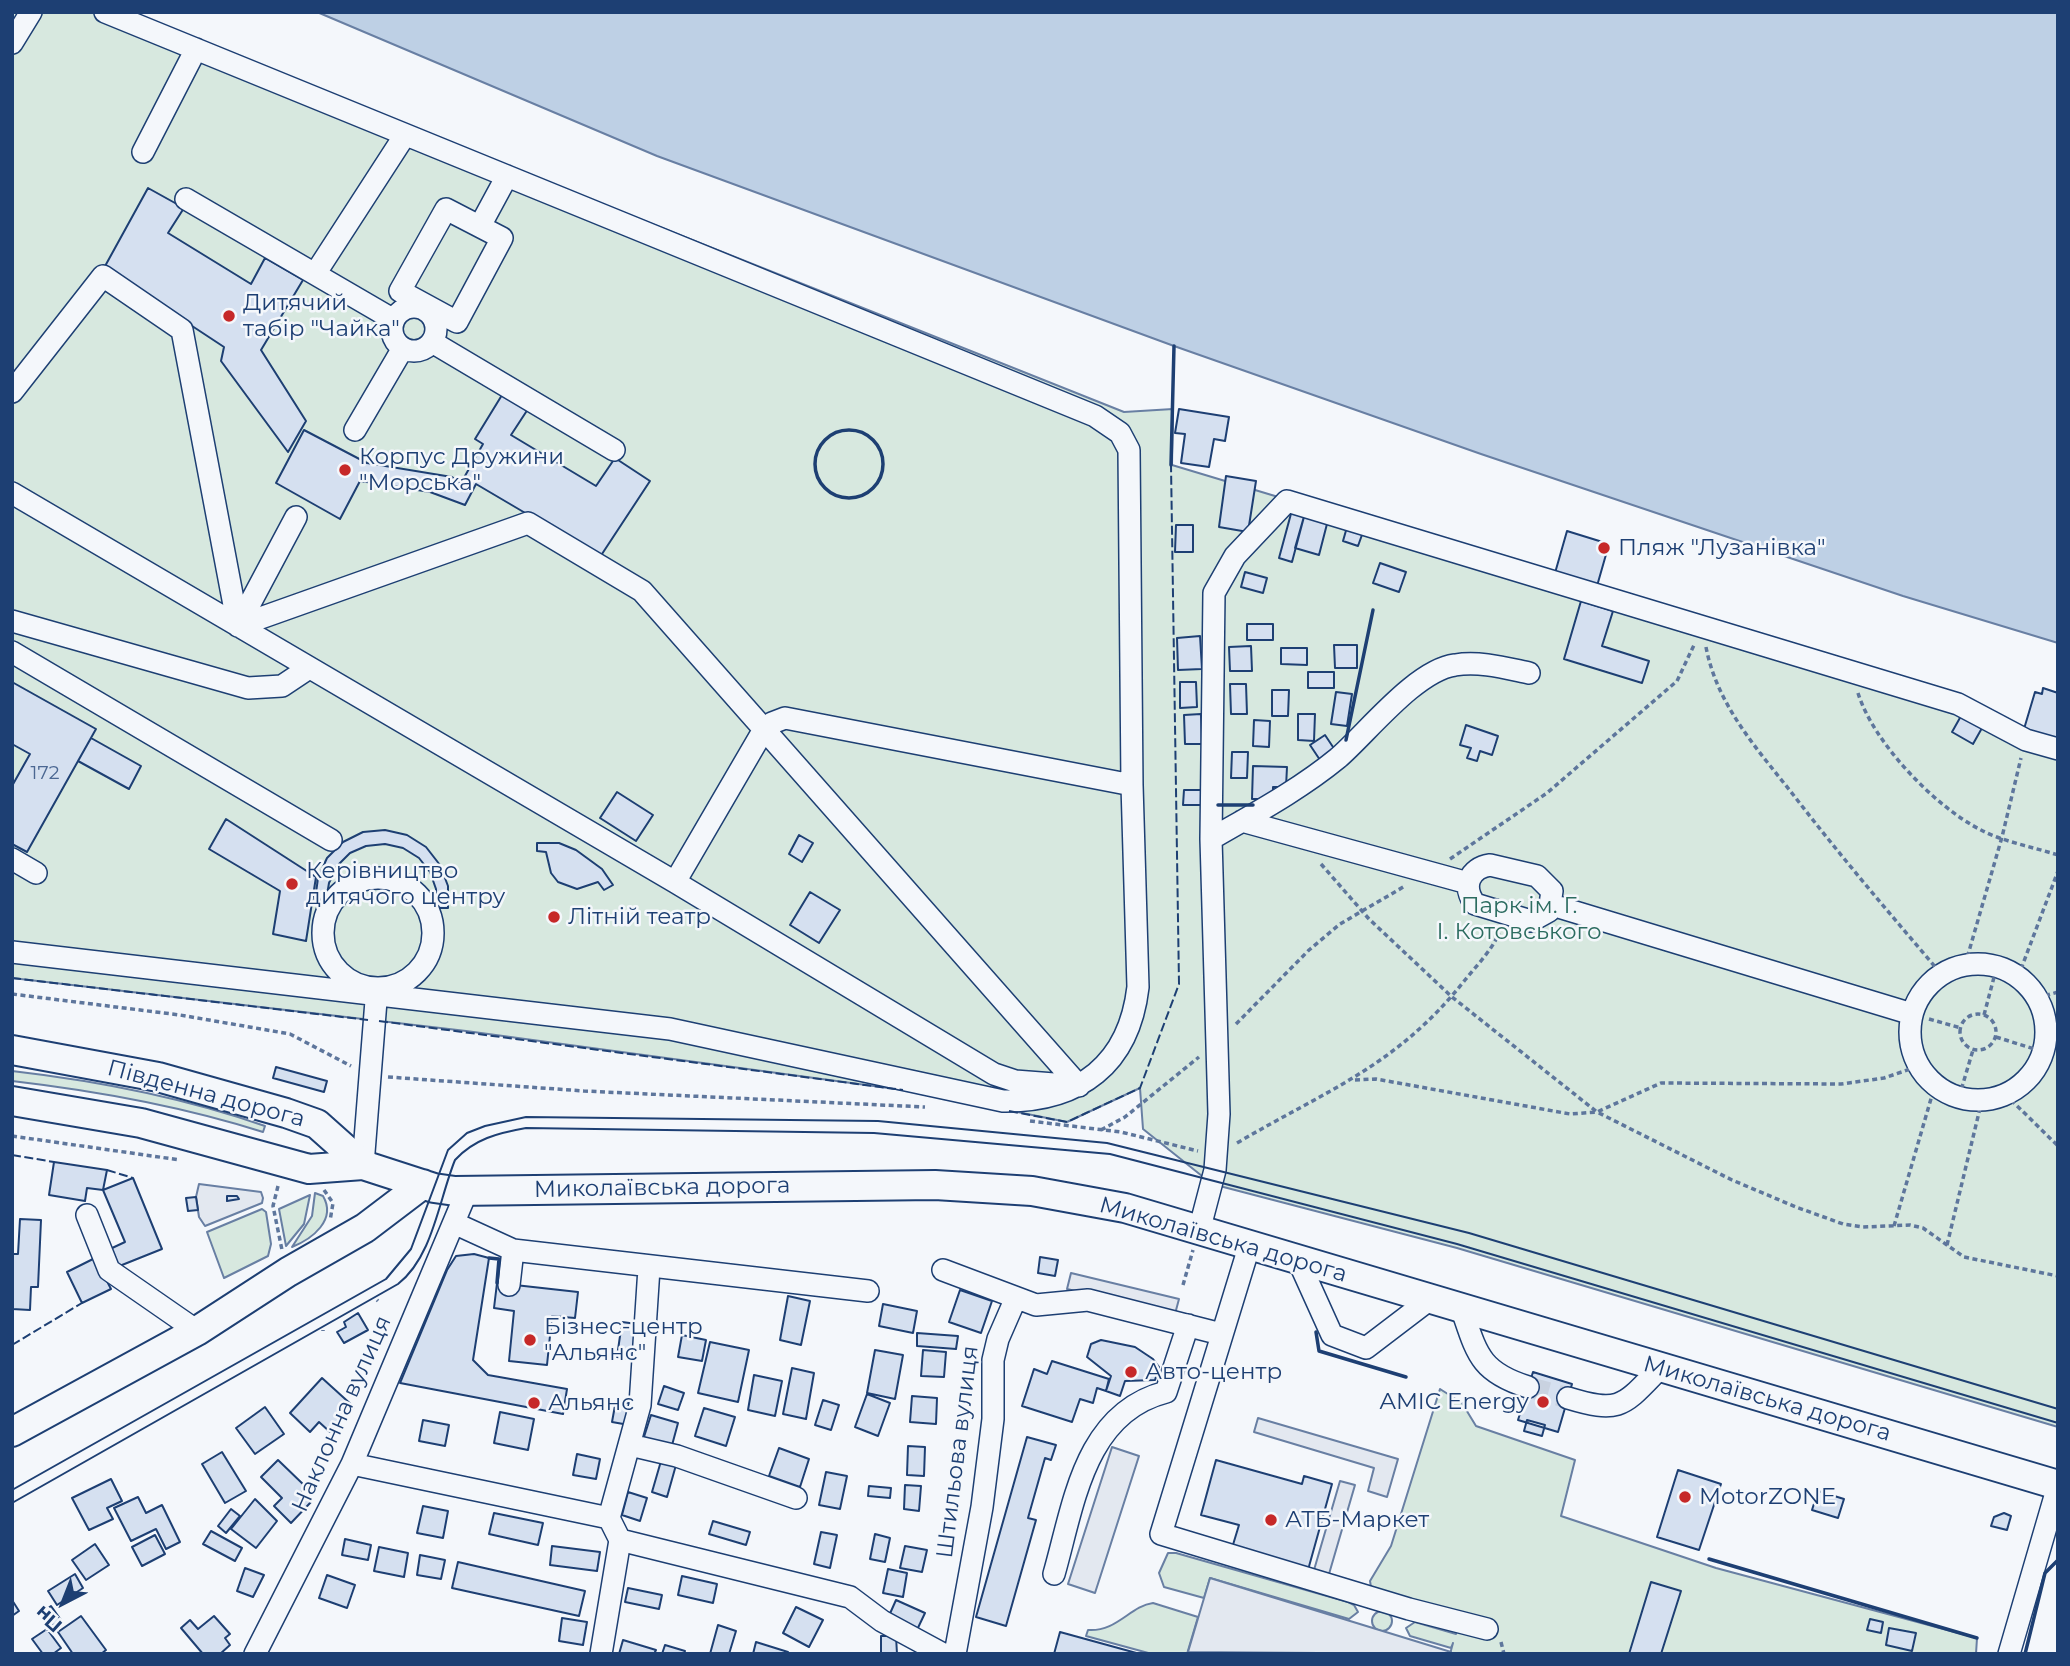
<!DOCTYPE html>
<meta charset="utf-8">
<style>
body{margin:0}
#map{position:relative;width:2070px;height:1666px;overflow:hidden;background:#f4f7fb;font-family:Montserrat,sans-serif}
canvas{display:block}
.frame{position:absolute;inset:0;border:14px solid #1d3f73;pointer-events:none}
.north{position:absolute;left:28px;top:1568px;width:70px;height:70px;-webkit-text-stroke:5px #f4f7fb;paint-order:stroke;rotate:222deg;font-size:19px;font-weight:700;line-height:28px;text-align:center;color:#1d3f73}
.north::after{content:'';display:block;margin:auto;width:24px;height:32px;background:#1d3f73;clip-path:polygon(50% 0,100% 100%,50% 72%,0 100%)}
</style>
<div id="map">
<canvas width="2070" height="1666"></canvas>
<div class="frame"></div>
<div class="north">Пн</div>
</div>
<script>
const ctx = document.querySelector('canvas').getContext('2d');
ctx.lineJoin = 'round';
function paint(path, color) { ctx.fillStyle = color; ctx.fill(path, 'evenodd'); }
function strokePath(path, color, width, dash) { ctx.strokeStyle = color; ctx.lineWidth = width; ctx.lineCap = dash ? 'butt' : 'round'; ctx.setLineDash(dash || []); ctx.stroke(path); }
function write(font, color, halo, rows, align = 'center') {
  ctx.font = font + ' Montserrat,sans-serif'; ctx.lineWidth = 5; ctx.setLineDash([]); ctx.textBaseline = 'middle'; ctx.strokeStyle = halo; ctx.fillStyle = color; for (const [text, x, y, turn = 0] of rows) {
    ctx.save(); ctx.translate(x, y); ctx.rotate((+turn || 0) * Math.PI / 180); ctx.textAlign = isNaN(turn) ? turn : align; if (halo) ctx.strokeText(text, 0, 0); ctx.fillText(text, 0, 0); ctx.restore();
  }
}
const green = new Path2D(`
 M12,12H120L1124,412L1173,409L1172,465L1853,670L2058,749V1427L1457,1248L1212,1184L1143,1129L1140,1088L1067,1122L918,1092L466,1031L12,978Z
 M12,1071C99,1081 182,1097 265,1126L263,1132C181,1106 98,1091 12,1081Z
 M315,1193L323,1196C337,1220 312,1239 292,1247L312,1216Z
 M310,1195L304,1224L286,1246L279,1209Z
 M262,1209L266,1212L271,1244L268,1256L224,1278L207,1232Z
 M1440,1389L1462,1403L1476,1426L1575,1460L1561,1516L1716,1568L1977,1638L1976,1654H1450L1453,1643L1451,1648L1410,1636L1406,1628L1415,1622L1456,1634L1461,1614L1371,1587L1370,1581L1391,1546Z
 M1168,1553H1176L1348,1602L1354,1605L1358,1612L1349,1619L1210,1578L1204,1598L1164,1587L1159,1573Z
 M1153,1603L1198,1617L1187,1654H1152L1086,1636L1088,1630C1117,1632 1130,1606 1153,1603Z
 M1372 1621a10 10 0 1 1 20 0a10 10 0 1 1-20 0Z`);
paint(green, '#d7e8df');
strokePath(green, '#687fa3', 2);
const parking = new Path2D(`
 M199,1184L261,1192L263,1198L262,1203L205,1226L199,1217L196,1197Z
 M1071,1273L1179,1299L1175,1314L1067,1289Z
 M1258,1418L1398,1459L1387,1497L1368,1491L1374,1468L1254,1432Z
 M1112,1447L1139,1456L1095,1593L1068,1584Z
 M1340,1481L1355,1485L1329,1574L1314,1570Z
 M1210,1578L1451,1652L1450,1654L1188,1652Z`);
paint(parking, '#e3e8f0');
strokePath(parking, '#687fa3', 2);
const water = new Path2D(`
 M317,12H2058V643L1903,596L1481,454L1174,346L657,156Z`);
paint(water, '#bed0e5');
strokePath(water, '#687fa3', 2);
const building = new Path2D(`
 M148,188L184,208L168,233L251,284L265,258L303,280L261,350L306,421L288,452L221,361L224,347L104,268Z
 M502,395L528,409L511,435L596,486L615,458L650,481L600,557L476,484L465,505L430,492L360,481L340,519L276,483L304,430L367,463L452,477L461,483L483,444L475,439Z
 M1179,409L1229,417L1225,441L1214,439L1209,467L1181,463L1185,434L1175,433Z
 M1226,476L1256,481L1248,532L1219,527Z
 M1292,510L1305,513L1292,562L1279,558Z
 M1305,513L1328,520L1319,555L1295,548Z
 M1176,525H1193V552H1175Z
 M1347,527L1363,532L1358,546L1343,541Z
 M1567,531L1609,544L1597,586L1555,573Z
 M1380,563L1406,572L1399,592L1373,583Z
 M1245,572L1267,578L1263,593L1241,587Z
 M1581,601L1613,611L1602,646L1649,661L1642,683L1564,659Z
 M1247,624H1273V640H1247Z
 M1200,636L1202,669L1178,670L1177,638Z
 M1334,645H1357V668H1335Z
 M1251,646L1252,671H1230L1229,647Z
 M1281,648H1307V665L1281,664Z
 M1308,672H1334V688H1308Z
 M12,682L96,729L27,852L12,844V786L30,754L12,744Z
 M1180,682H1196L1197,707L1180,708Z
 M1230,684H1246L1247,714H1231Z
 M2043,688L2058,693V743L2024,729L2035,692L2042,694Z
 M1272,690H1289L1288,716H1272Z
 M1336,692L1352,694L1347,726L1331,724Z
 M1201,714L1202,744H1185L1184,715Z
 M1298,714H1315L1314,741L1298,740Z
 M1961,716L1982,728L1973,744L1952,732Z
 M1254,720L1270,721L1269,747L1253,746Z
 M1466,725L1498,736L1492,755L1480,751L1477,761L1467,758L1471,748L1460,745Z
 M1325,735L1335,750L1320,760L1310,745Z
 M91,738L141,766L129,789L78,761Z
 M1232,752H1248L1247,778H1231Z
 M1253,766L1287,767L1286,787H1273V794L1267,799H1252Z
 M1184,790H1207V805H1183Z
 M617,792L653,815L636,841L600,818Z
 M226,819L316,877L306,941L273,934L280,891L209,849Z
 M385,830L407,835L426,847L440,865L448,886V908H436V889L430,872L419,858L403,848L385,844L366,846L350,853L337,866L329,883L326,901L315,900L318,878L327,858L343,842L363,832Z
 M799,835L813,843L802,862L789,854Z
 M537,843H559L576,850L602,869L613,885L604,890L598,882L577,889L558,882L551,873L546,852L537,851Z
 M810,892L840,910L819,943L790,925Z
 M276,1067L327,1081L324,1092L273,1078Z
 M54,1162L107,1170L103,1190L87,1188L85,1201L49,1195Z
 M133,1178L162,1249L117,1267L110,1249L125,1242L103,1190Z
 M227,1196H237L239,1199L227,1201Z
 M196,1197L198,1210L188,1211L186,1198Z
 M20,1219L41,1220L38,1287H31L30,1310L12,1309V1254H18Z
 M474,1254L489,1258L473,1360L488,1375L567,1389L563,1414L400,1383L447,1270L456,1256Z
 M1040,1257L1058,1260L1055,1276L1038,1273Z
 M95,1258L111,1289L82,1303L67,1272Z
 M497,1283L578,1292L575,1318L552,1316L547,1365L509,1361L514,1311L494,1308Z
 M960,1290L992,1301L981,1333L949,1322Z
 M788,1296L810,1301L801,1345L780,1340Z
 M883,1304L917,1311L913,1333L879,1326Z
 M358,1313L368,1330L344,1343L337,1332L346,1327L344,1322Z
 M622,1322L637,1324L632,1359L617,1357Z
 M917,1333L958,1336L956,1349L917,1346Z
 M682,1335L706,1340L702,1361L678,1357Z
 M1101,1340L1135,1347L1153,1359L1159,1367L1155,1380L1125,1381L1120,1396L1106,1391L1111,1376L1087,1357L1091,1344Z
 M710,1342L749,1350L738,1402L698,1393Z
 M875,1350L903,1355L895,1399L867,1393Z
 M923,1350L946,1352L944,1377L921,1376Z
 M1052,1361L1109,1379L1106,1391L1097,1388L1093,1403L1080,1399L1072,1422L1022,1406L1034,1369L1047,1374Z
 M792,1368L814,1373L806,1419L783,1414Z
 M1533,1372L1572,1384L1558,1432L1518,1420Z
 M754,1375L782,1381L775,1416L748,1410Z
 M322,1378L354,1407L330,1432L319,1422L310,1432L290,1413Z
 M664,1386L684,1393L678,1410L658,1404Z
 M867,1394L890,1403L878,1436L855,1427Z
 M912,1396L937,1398L936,1424L910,1422Z
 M616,1400L633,1404L629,1425L612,1422Z
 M823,1400L839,1405L831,1430L815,1425Z
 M265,1407L284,1434L255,1454L236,1428Z
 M704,1408L735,1417L726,1446L695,1436Z
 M500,1412L534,1419L528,1450L494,1443Z
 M651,1415L678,1423L671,1449L643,1440Z
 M423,1420L449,1425L445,1446L419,1441Z
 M1527,1420L1545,1425L1542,1436L1524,1431Z
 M1027,1437L1056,1445L1051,1460L1045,1458L1028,1518L1036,1520L1006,1626L976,1617Z
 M908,1446L925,1447L924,1476L907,1475Z
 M779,1448L809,1459L800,1487L769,1476Z
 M222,1452L246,1491L225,1503L202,1464Z
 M577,1454L600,1459L596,1479L573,1475Z
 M278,1460L306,1487L301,1493L311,1502L291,1523L274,1506L282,1498L261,1477Z
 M1216,1460L1302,1484L1304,1476L1332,1484L1308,1570L1232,1548L1239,1525L1201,1515Z
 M661,1461L676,1465L667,1497L652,1492Z
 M1678,1470L1721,1484L1699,1550L1657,1537Z
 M826,1472L847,1476L840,1509L819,1505Z
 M111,1479L122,1501L107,1508L113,1519L89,1530L72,1498Z
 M905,1485L921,1486L919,1511L904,1509Z
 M869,1486L891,1488L890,1498L868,1496Z
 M1818,1491L1844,1499L1838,1518L1812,1510Z
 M628,1492L647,1498L640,1521L622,1515Z
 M138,1497L146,1513L162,1505L180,1542L166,1549L156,1529L131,1541L114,1508Z
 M255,1499L277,1521L256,1548L231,1529Z
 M423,1506L448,1511L443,1538L417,1533Z
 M231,1509L240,1516L226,1533L218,1526Z
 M494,1513L543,1523L538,1545L489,1534Z
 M2004,1513L2011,1516L2007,1530L1991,1526L1994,1517Z
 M713,1521L750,1532L746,1545L709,1534Z
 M211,1531L242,1548L235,1561L203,1544Z
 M821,1532L837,1535L830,1568L814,1564Z
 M875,1534L890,1538L885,1562L870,1559Z
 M155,1535L165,1554L142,1566L132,1547Z
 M345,1539L371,1545L368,1560L342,1555Z
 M95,1544L109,1565L86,1580L72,1560Z
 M552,1546L600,1552L597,1571L550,1565Z
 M905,1546L927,1550L922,1572L900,1568Z
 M379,1547L408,1553L404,1577L374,1571Z
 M420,1555L445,1560L441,1579L417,1575Z
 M458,1562L585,1591L579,1616L452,1588Z
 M245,1568L264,1575L253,1597L237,1591Z
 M888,1569L907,1573L903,1597L883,1593Z
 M75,1574L83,1588L57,1605L48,1591Z
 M327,1575L355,1585L347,1608L319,1598Z
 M682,1576L717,1584L713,1603L678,1595Z
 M1651,1582L1681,1591L1661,1654H1629Z
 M628,1588L662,1595L659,1609L625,1602Z
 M12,1600L19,1611L12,1616Z
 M896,1600L925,1613L916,1632L888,1618Z
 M51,1606L61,1620L49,1628L40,1614Z
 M796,1607L823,1620L809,1647L783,1633Z
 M81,1616L106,1650L101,1654H73L58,1632Z
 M214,1616L230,1634L225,1638L230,1645L220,1654H203L181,1628L190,1620L198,1629Z
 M562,1618L587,1622L583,1645L559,1641Z
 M1870,1619L1883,1622L1881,1633L1867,1630Z
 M718,1625L736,1631L729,1654H710Z
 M1889,1628L1916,1633L1912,1651L1886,1645Z
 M47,1629L61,1648L53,1654H43L32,1639Z
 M1060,1632L1140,1654H1054Z
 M881,1636H896L897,1654H881Z
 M623,1640L656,1650L654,1654H619Z
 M756,1642L788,1652L787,1654H753Z
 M665,1645L685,1651L684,1654H662Z`);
paint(building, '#d5e0f0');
strokePath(building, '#1d3f73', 2);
strokePath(new Path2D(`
 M1528,1387L1568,1398`), '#c9d2e0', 21, [21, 10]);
const minor = new Path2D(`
 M12,43L31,12
 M143,152L196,49
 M186,199L394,320
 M446,209L502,238L457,322L400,291Z
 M480,226L507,176
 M315,274L405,135
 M392 329a22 22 0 1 1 44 0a22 22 0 1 1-44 0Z
 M432,342L614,450
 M12,392L103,276L182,330L238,626
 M355,430L403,348
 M12,493L675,882L994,1074L1015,1081L1067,1085
 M12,621L248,688L282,686L309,668
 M238,626L528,523L642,591L1079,1086
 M238,626L296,517
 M12,652L331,840
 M1242,821L1468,883
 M1211,839C1254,814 1299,790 1338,758C1367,733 1416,670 1455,665C1480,661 1505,668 1529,673
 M12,859L36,873
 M1490,865L1537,876L1552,891L1549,911L1531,921L1475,904C1462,887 1469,868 1490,865Z
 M323 933a55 55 0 1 1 110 0a55 55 0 1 1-110 0Z
 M675,882L763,731L772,723L785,718L1132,785
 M1552,905L1912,1014
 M12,952L670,1029L1003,1101C1080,1102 1129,1064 1138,987L1132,785L1129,450L1120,433L1095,416L105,12
 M1910 1032a68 68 0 1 1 136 0a68 68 0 1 1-136 0Z
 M363,1165L377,988
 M87,1215L109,1270L197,1331
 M454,1223L513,1250L868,1291
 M1199,1231L1215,1170L1219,1114L1211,839L1214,593L1235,556L1287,501L1958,704L2026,740L2058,749
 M1249,1247L1161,1534L1409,1609L1487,1629
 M1299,1262L1332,1335L1366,1348L1429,1300
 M943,1270L1036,1305L1088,1300L1221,1334
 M509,1285L513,1250
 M1462,1310C1477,1354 1480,1372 1528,1387
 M1568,1398C1621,1414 1623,1406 1660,1368
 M630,1445L677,1456L796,1498
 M352,1464L609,1518
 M620,1540L850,1597L882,1621L943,1654
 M1054,1574C1074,1504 1084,1413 1166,1392L1188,1325
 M255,1654L352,1464L467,1191
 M601,1654L620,1540L609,1518L640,1405L649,1268
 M955,1654L982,1507L993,1419V1360L998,1339L1015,1300
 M2009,1654L2058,1486`);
const major = new Path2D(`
 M12,1050L158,1077L286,1113L317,1124L363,1165
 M12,1101L141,1123L309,1169L363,1165L434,1188L455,1191L935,1185L1032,1191L1125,1208L2058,1485
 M12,1432L197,1331L288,1272L365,1228L423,1184`);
strokePath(minor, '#1d3f73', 24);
strokePath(major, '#1d3f73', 32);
strokePath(new Path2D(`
 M1706,647C1717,706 1759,751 1795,797C1842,858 1892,916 1942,975
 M1858,693C1873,742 1935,807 1981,830C2004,842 2033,847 2058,855
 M1450,859L1547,793L1677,681L1694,645
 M1321,864L1369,919L1452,997L1597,1112L1732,1180L1796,1207L1843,1224L1863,1227L1910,1225L1923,1228L1964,1257L2058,1276
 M1965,965L2002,837L2021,758
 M2018,977L2058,871
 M12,994L180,1015L290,1034L351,1066
 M2037,998L2058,992
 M1960 1032a18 18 0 1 1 36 0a18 18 0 1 1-36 0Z
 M1984,1015L1997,966
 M1929,1019L1961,1028
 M1236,1024L1309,950L1340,924L1405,886
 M1996,1037L2044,1052
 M388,1077L584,1091L925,1107
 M1355,1080L1376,1079L1570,1114L1597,1112L1661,1083L1841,1084L1884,1078L1919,1066
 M2005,1094L2058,1146
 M1959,1097L1973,1050
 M1030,1121L1121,1132L1198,1151
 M1101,1130L1125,1117L1199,1057
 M12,1136L180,1160
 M1237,1143C1327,1090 1397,1066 1465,980C1477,965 1492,950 1499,933
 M278,1186L273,1206L282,1250
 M324,1190L333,1203L330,1221
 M1894,1226L1935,1085
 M1947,1245L1982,1100
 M1183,1285L1193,1250
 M377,1300L378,1301
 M323,1330V1331
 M1501,1642L1504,1654`), '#5e769c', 3.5, [5, 3.5]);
strokePath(minor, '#f4f7fb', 21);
strokePath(major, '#f4f7fb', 28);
strokePath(new Path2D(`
 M12,1490L386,1279L411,1249L448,1150L467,1133L485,1126L526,1117L878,1121L1107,1143L1469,1233L2058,1409
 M12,1503L398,1284C433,1257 439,1199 455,1160C474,1139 498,1133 526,1128L874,1133L1110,1154L1457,1244L2058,1423`), '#1d3f73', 2);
strokePath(new Path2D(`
 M12,978L368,1020
 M379,1021L903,1090
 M1009,1111L1067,1122L1140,1088L1179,984L1171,465
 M12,1155L54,1162
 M107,1170L133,1178
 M12,1345L82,1303`), '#1d3f73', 2, [9, 3.5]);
strokePath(new Path2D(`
 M815 464a34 34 0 1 1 68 0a34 34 0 1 1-68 0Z
 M1171,465L1174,346
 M1346,740L1373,610
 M1218,805H1253
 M489,1258L499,1259L497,1283
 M1316,1332L1319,1351L1406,1377
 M1709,1559L1977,1638
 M2025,1654L2045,1573L2058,1560`), '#1d3f73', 3.5);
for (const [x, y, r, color] of [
 [229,316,7,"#c62828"],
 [345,470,7,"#c62828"],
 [1604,548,7,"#c62828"],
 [292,884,7,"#c62828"],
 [554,917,7,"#c62828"],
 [530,1340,7,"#c62828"],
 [1131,1372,7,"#c62828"],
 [1543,1402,7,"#c62828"],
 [534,1403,7,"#c62828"],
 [1685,1497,7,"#c62828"],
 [1271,1520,7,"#c62828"]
]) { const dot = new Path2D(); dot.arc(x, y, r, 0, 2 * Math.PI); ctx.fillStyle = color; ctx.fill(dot); strokePath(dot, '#f4f7fb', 2.5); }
write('19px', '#4b6792', null, [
 ["172",45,773]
]);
write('23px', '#1d3f73', '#f4f7fb', [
 ["Дитячий",243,303],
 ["табір \"Чайка\"",243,329],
 ["Корпус Дружини",359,457],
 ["\"Морська\"",359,483],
 ["Пляж \"Лузанівка\"",1618,548],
 ["Керівництво",306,871],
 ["дитячого центру",306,897],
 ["Літній театр",568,917],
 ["Бізнес-центр",544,1327],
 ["\"Альянс\"",544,1353],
 ["Авто-центр",1145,1372],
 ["AMIC Energy",1529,1402,"right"],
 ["Альянс",548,1403],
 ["MotorZONE",1699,1497],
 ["АТБ-Маркет",1285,1520]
], 'left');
write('23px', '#2c6c60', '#f4f7fb', [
 ["Парк ім. Г.",1519,906],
 ["І. Котовського",1519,932]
]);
write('23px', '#1d3f73', '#f4f7fb', [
 ["Південна дорога",206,1094,15],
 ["Миколаївська дорога",662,1188,-1],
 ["Миколаївська дорога",1223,1240,16],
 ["Миколаївська дорога",1767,1399,16],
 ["Наклонна вулиця",342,1414,-66],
 ["Штильова вулиця",958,1452,-83]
]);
</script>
